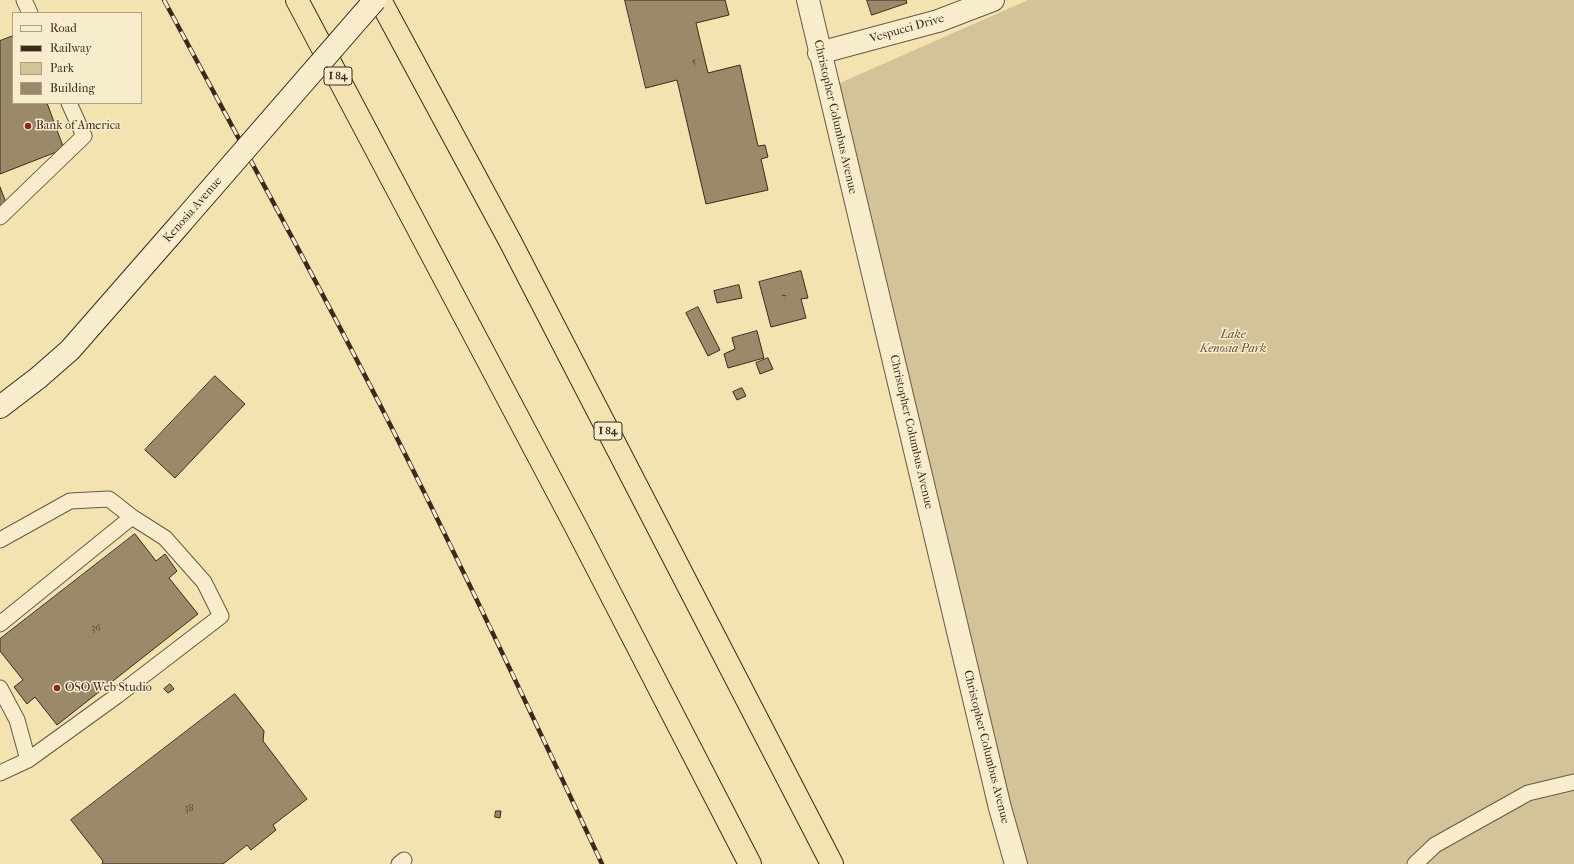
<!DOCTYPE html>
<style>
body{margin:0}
#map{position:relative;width:1574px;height:864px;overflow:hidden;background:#f2e3b1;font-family:"IM FELL French Canon",serif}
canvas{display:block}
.legend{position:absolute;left:12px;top:12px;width:130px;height:92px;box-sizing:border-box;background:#f7edcc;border:1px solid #ac9f86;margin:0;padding:5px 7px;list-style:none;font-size:12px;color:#3b291e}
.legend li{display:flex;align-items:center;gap:8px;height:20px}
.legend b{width:20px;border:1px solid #ac9f86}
</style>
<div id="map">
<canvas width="1574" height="864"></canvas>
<ul class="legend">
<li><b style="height:5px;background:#f7edcc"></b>Road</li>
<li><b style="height:5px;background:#3b291e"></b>Railway</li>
<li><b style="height:11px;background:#d3c398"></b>Park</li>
<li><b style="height:11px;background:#9a8a6a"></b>Building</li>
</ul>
</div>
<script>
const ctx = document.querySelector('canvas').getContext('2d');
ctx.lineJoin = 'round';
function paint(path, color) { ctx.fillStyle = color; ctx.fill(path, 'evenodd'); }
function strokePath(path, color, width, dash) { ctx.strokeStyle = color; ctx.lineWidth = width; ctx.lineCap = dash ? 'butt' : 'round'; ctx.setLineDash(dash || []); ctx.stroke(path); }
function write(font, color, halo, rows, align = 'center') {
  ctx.font = font + ' "IM FELL French Canon",serif'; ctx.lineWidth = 3; ctx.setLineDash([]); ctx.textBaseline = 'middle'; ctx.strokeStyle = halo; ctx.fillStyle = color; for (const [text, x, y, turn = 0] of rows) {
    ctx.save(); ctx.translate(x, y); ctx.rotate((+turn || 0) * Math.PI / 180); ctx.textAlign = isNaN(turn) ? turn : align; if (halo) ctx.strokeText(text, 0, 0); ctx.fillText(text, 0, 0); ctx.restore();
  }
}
paint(new Path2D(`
 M1028,0H1574V864H1009L939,602L833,86Z`), '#d3c398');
const building = new Path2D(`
 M625,0H725L729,15L696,23L708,73L740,65L758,146L765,145L768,157L761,159L768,190L706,204L677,80L646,88Z
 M867,0H906L907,3L872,15Z
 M13,36V103H47L64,149L0,174V41Z
 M0,187L7,205L0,208Z
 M801,271L808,298L801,299L806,318L771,327L759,282Z
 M739,285L742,298L717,303L714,291Z
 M698,307L720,350L708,356L686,313Z
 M757,331L764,358L728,368L724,354L735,349L732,338Z
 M768,358L773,369L760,374L756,363Z
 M215,376L245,404L175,478L145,450Z
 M742,388L746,396L737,400L733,392Z
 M135,534L156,561L165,554L177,571L169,578L198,614L57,725L35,697L27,704L14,687L23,680L0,651V639Z
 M170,684L174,689L168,693L164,689Z
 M235,694L264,731L263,741L307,799L273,825L276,830L251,850L247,845L223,864H102L103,861L71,820Z
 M496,811H501L500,818L495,817Z`);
paint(building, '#9a8a6a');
strokePath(building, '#3b291e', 1);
const lane = new Path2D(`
 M24,0L30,13
 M0,217L84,136L69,103
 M0,540L70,501L109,499L132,517
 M0,624L132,517L165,538L204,582L221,616L118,695L28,760L0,773
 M0,688L17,720L28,760
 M399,864L404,860
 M1415,864L1435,845L1528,793L1574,782`);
const street = new Path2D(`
 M808,0L1000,808L1016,864
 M819,53L938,21L993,0`);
const secondary = new Path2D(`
 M0,407L38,378L70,350L182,222`);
const highway = new Path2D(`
 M297,0L576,527L750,864
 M380,0L510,241L832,864`);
strokePath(lane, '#695843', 17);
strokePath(street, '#695843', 24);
strokePath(secondary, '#3b291e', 24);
strokePath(highway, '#3b291e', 24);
strokePath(lane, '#f7edcc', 15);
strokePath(street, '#f7edcc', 22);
strokePath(secondary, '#f7edcc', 22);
strokePath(highway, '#f2e3b1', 22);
const rail = new Path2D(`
 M164,0C250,160 338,319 419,482C482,608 542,736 602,864`);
strokePath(rail, '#3b291e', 4.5);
strokePath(rail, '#f7edcc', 3, [9]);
const secondaryBridge = new Path2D(`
 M182,222L375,0`);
strokePath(secondaryBridge, '#3b291e', 24, []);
strokePath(secondaryBridge, '#f7edcc', 22);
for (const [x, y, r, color] of [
 [28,126,4,"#8f2418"],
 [57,688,4,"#8f2418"]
]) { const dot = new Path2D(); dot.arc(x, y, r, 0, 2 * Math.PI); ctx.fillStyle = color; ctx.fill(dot); strokePath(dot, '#f7edcc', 1.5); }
write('10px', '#534131', null, [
 ["5",694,63],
 ["7",784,298],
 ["36",96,629],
 ["38",189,809]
]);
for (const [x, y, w] of [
 [338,76,28],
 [608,431,28]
]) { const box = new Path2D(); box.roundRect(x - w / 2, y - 9, w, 18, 3); ctx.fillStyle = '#f7edcc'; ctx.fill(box); strokePath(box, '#3b291e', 1); }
write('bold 11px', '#3b291e', null, [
 ["I 84",338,76],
 ["I 84",608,431]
]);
write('12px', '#3b291e', '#f7edcc', [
 ["Vespucci Drive",907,29,-16],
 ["Christopher Columbus Avenue",835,117,77],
 ["Kenosia Avenue",193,210,-49],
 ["Christopher Columbus Avenue",911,432,77],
 ["Christopher Columbus Avenue",986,747,76]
]);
write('12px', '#3b291e', '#f7edcc', [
 ["Bank of America",36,126],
 ["OSO Web Studio",65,688]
], 'left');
write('italic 12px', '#61503c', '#f7edcc', [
 ["Lake",1233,335],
 ["Kenosia Park",1233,349]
]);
</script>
